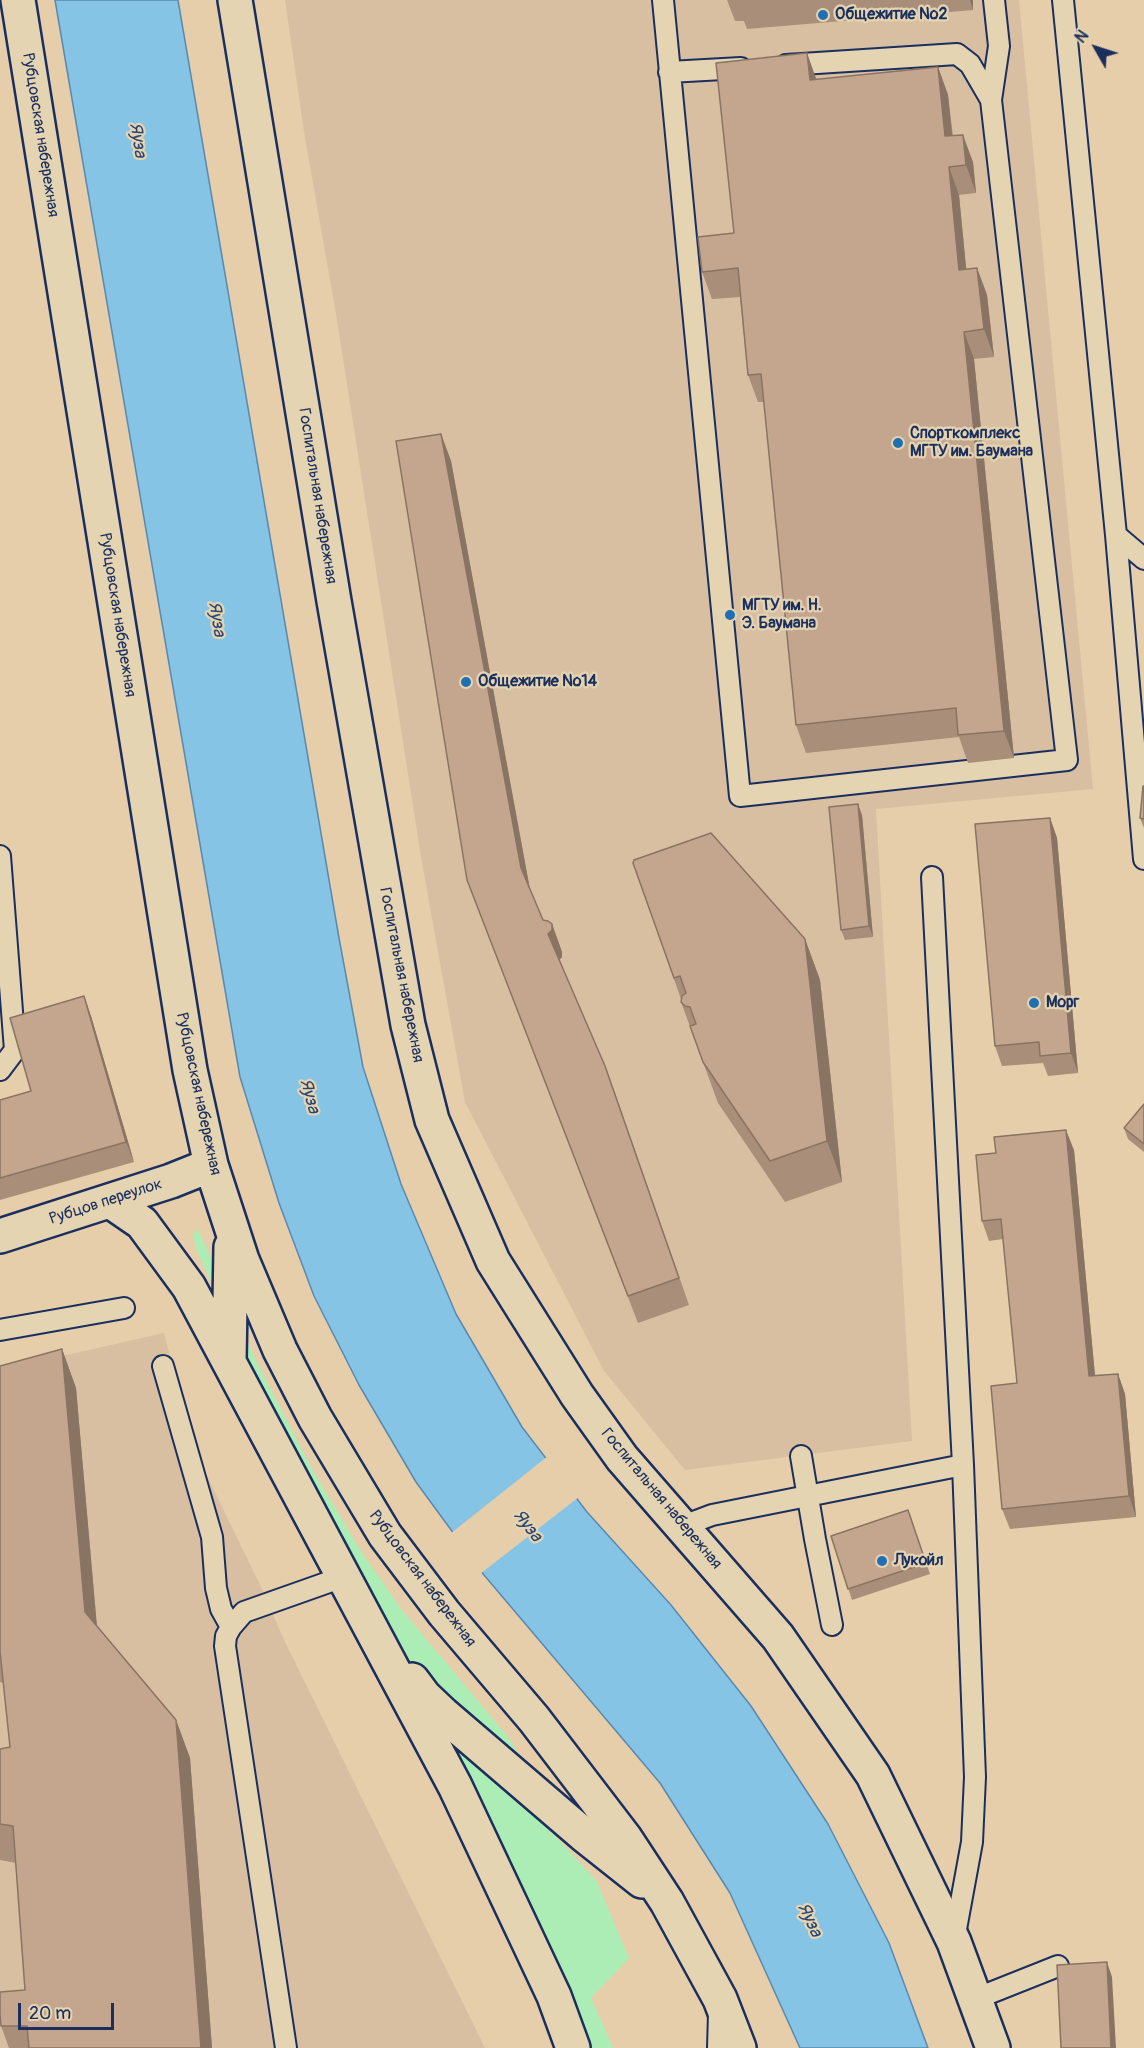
<!DOCTYPE html>
<meta charset="utf-8">
<style>
body{margin:0}
#map{position:relative;width:1144px;height:2048px;overflow:hidden;background:#e6ceaa;font-family:Pangolin,sans-serif}
canvas{display:block}
.north{position:absolute;left:1066px;top:18px;width:60px;height:60px;-webkit-text-stroke:4px #e5d4b1;paint-order:stroke;rotate:309deg;font-size:16px;font-weight:700;line-height:24px;text-align:center;color:#1b2f5e}
.north::after{content:'';display:block;margin:auto;width:21px;height:27px;background:#1b2f5e;clip-path:polygon(50% 0,100% 100%,50% 72%,0 100%)}
.scale{position:absolute;left:18px;top:2003px;width:96px;height:27px;box-sizing:border-box;border:3px solid #1b2f5e;border-top:0;padding-left:8px;font-size:18px;line-height:21px;white-space:nowrap;color:#1b2f5e;-webkit-text-stroke:4px #e5d4b1;paint-order:stroke}
</style>
<div id="map">
<canvas width="1144" height="2048"></canvas>
<div class="north">N</div>
<div class="scale">20 m</div>
</div>
<script>
const ctx = document.querySelector('canvas').getContext('2d');
ctx.lineJoin = 'round';
function paint(path, color) { ctx.fillStyle = color; ctx.fill(path, 'evenodd'); }
function strokePath(path, color, width, dash) { ctx.strokeStyle = color; ctx.lineWidth = width; ctx.lineCap = dash ? 'butt' : 'round'; ctx.setLineDash(dash || []); ctx.stroke(path); }
function write(font, color, halo, rows, align = 'center') {
  ctx.font = font + ' Pangolin,sans-serif'; ctx.lineWidth = 4.5; ctx.setLineDash([]); ctx.textBaseline = 'middle'; ctx.strokeStyle = halo; ctx.fillStyle = color; for (const [text, x, y, turn = 0] of rows) {
    ctx.save(); ctx.translate(x, y); ctx.rotate((+turn || 0) * Math.PI / 180); ctx.textAlign = isNaN(turn) ? turn : align; if (halo) ctx.strokeText(text, 0, 0); ctx.fillText(text, 0, 0); ctx.restore();
  }
}
paint(new Path2D(`
 M285,0H1019L1093,789L876,809L912,1441L685,1470L604,1371L465,1102L421,857L336,314L304,132Z
 M164,1333L194,1449L260,1585L286,1644L485,2048H0V1370Z`), '#d8bfa1');
paint(new Path2D(`
 M198,1229L258,1365L312,1469L362,1553L402,1610L508,1737L536,1783L441,1703L368,1615L324,1527L197,1251L193,1235Z
 M453,1740L555,1836L596,1880L629,1958L591,1998L613,2048H588L470,1787Z`), '#acedb5');
const water = new Path2D(`
 M55,0H178L339,938L363,1067L401,1184L456,1314L522,1427L587,1512L671,1605L751,1706L828,1824L889,1943L928,2048H800L730,1893L660,1783L484,1575L416,1482L359,1385L314,1296L279,1203L240,1077Z`);
paint(water, '#85c4e5');
strokePath(water, '#5b88af', 1.5);
paint(new Path2D(`
 M548,1456L579,1497L480,1574L450,1534Z`), '#e6ceaa');
const lane = new Path2D(`
 M663,0L740,796L1067,760L991,100L970,64L957,54L786,65
 M1063,0L1116,535L1144,559
 M669,72L741,68
 M991,100L999,46L994,0
 M1116,535L1144,859
 M0,856L15,1050L0,1070
 M932,877L963,1465L975,1777L972,1842L954,1940
 M0,1330L124,1308
 M163,1366L212,1537L216,1588L221,1609L231,1627
 M801,1456L815,1539L832,1625
 M683,1526L712,1515L963,1465
 M975,1999L1058,1966
 M286,2048L225,1646L226,1636L231,1627L244,1612L343,1577
 M718,2048L719,2013`);
const secondary = new Path2D(`
 M18,0L190,1070L211,1165L242,1260L280,1350L315,1418L385,1535L444,1613L534,1719L625,1838L667,1902L720,1999L739,2048
 M235,0L334,601L408,1025L432,1120L493,1261L577,1395L622,1458L778,1637L873,1775L954,1942L993,2048
 M110,1201L142,1223L189,1287L455,1786L554,1996L573,2048
 M0,1236L171,1181L211,1165
 M229,1361L231,1247
 M412,1680L424,1696L443,1714L584,1835L642,1881`);
strokePath(lane, '#1b2f5e', 24);
strokePath(secondary, '#1b2f5e', 38);
strokePath(lane, '#e5d4b1', 20);
strokePath(secondary, '#e5d4b1', 33);
paint(new Path2D(`
 M727,0H973V10L747,29L744,21H735Z
 M938,67L948,95L953,136L973,162L976,193L959,195L966,269L977,268L987,295L994,357L974,359L1014,758L968,763L959,737L806,753L796,725L764,402H758L748,375L740,297L712,299L702,272L734,233L816,80Z
 M441,434L451,461L530,890L543,920L552,924L562,952V957L559,960L615,1093L689,1305L638,1323L467,880Z
 M1144,786V828L1140,818Z
 M862,815L873,937L845,940L841,930Z
 M1050,818L1057,838L1078,1073L1048,1076L1043,1063L1002,1066L995,1046Z
 M633,863L805,939L820,980L842,1182L785,1202L718,1103L681,1002V999Z
 M91,1016L134,1162L0,1200V1100L31,1091Z
 M1144,1104V1152L1128,1139L1124,1128Z
 M1074,1150L1095,1376L1118,1374L1125,1394L1136,1517L1010,1529L1002,1509L1017,1383L1003,1239L989,1241L982,1221Z
 M62,1349L76,1388L97,1626L176,1720L190,1758L212,2048H9L1,2026L25,1990L16,1863L0,1860V1749L10,1747L3,1683L0,1682V1366Z
 M908,1510L930,1574L852,1600L831,1536Z`), '#a98f7a');
paint(new Path2D(`
 M970,0H973V10Z
 M807,53L817,81L810,80Z
 M938,67L948,95L955,164L945,136Z
 M963,135L973,162L976,193L966,165Z
 M949,167L959,195L969,297L959,270Z
 M977,268L987,295L994,357L984,329Z
 M964,332L974,359L1014,758L1004,731Z
 M441,434L451,461L531,895L521,868Z
 M858,804L862,815L873,937L869,926Z
 M1050,818L1057,838L1078,1073L1071,1053Z
 M552,924L562,952V957L558,961L548,934Z
 M805,939L820,980L842,1182L827,1141Z
 M84,996L91,1016L134,1162L126,1142Z
 M1066,1130L1074,1150L1097,1397L1089,1376Z
 M62,1349L76,1388L99,1651L85,1612Z
 M1118,1374L1125,1394L1136,1517L1129,1496Z
 M176,1720L190,1758L212,2048H201Z
 M1107,1962L1112,1977L1116,2048H1111Z`), '#897463');
const building = new Path2D(`
 M807,53L810,80L938,67L945,136L963,135L966,165L949,167L959,270L977,268L984,329L964,332L1004,731L958,735L956,708L796,725L761,374L748,375L738,268L702,272L698,237L734,233L716,63Z
 M441,434L521,868L543,920L548,921L552,924V930L548,934L605,1066L679,1278L628,1296L467,880L396,441Z
 M1143,786H1144V819L1140,818Z
 M858,804L869,926L841,930L829,807Z
 M1050,818L1071,1053L1040,1056L1039,1042L995,1046L975,824Z
 M711,833L805,939L827,1141L770,1161L703,1062L690,1026L696,1024L690,1007L685,1006L681,1002L682,996L686,993L680,976L674,978L633,863L634,860Z
 M84,996L126,1142L0,1178V1100L31,1091L10,1018Z
 M1144,1104V1144L1124,1128Z
 M1066,1130L1089,1376L1118,1374L1129,1496L1002,1509L991,1386L1017,1383L1001,1219L982,1221L976,1155L996,1153L994,1137Z
 M62,1349L85,1612L176,1720L201,2048H29L27,2026H1L0,2014V1992L25,1990L13,1826L0,1824V1749L10,1747L0,1651V1366Z
 M908,1510L926,1563L848,1589L831,1536Z
 M1107,1962L1111,2048H1061L1057,1965Z`);
paint(building, '#c4a68e');
strokePath(building, '#897463', 1.5);
for (const [x, y, r, color] of [
 [823,15,6,"#1f6fb2"],
 [898,443,6,"#1f6fb2"],
 [730,615,6,"#1f6fb2"],
 [466,682,6,"#1f6fb2"],
 [1034,1003,6,"#1f6fb2"],
 [882,1561,6,"#1f6fb2"]
]) { const dot = new Path2D(); dot.arc(x, y, r, 0, 2 * Math.PI); ctx.fillStyle = color; ctx.fill(dot); strokePath(dot, '#e5d4b1', 2); }
write('bold 16px', '#1b2f5e', '#e5d4b1', [
 ["Общежитие №2",835,15],
 ["Спорткомплекс",910,434],
 ["МГТУ им. Баумана",910,452],
 ["МГТУ им. Н.",742,606],
 ["Э. Баумана",742,624],
 ["Общежитие №14",478,682],
 ["Морг",1046,1003],
 ["Лукойл",894,1561]
], 'left');
write('16px', '#1b2f5e', '#e5d4b1', [
 ["Рубцовская набережная",40,135,81],
 ["Госпитальная набережная",317,496,81],
 ["Рубцовская набережная",117,615,81],
 ["Госпитальная набережная",401,975,79],
 ["Рубцовская набережная",198,1094,78],
 ["Рубцов переулок",106,1202,-18],
 ["Госпитальная набережная",661,1499,50],
 ["Рубцовская набережная",422,1579,53]
]);
write('italic 18px', '#2b4572', '#e5d4b1', [
 ["Яуза",137,140,81],
 ["Яуза",216,619,81],
 ["Яуза",309,1096,75],
 ["Яуза",527,1526,52],
 ["Яуза",809,1920,65]
]);
</script>
